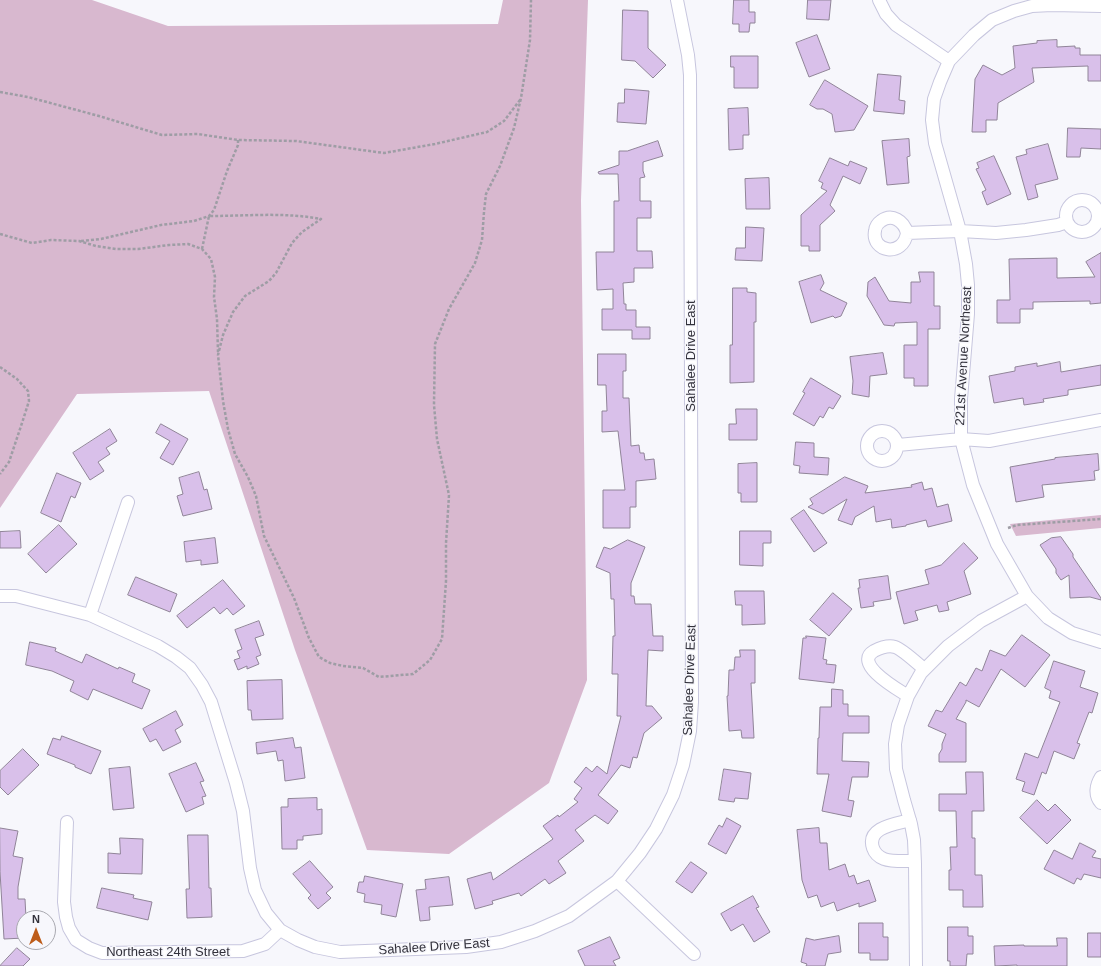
<!DOCTYPE html>
<style>
body{margin:0}
#map{position:relative;width:1101px;height:966px;overflow:hidden;background:#f7f7fc;font-family:Helvetica,sans-serif}
canvas{display:block}
.north{position:absolute;left:16px;top:910px;width:40px;height:40px;box-sizing:border-box;background:#f7f7fc;border:1px solid #a8a8af;border-radius:50%;rotate:0deg;font-size:11px;font-weight:700;line-height:16px;text-align:center;color:#32313b}
.north::after{content:'';display:block;margin:auto;width:14px;height:18px;background:#bd5c1a;clip-path:polygon(50% 0,100% 100%,50% 72%,0 100%)}
</style>
<div id="map">
<canvas width="1101" height="966"></canvas>
<div class="north">N</div>
</div>
<script>
const ctx = document.querySelector('canvas').getContext('2d');
ctx.lineJoin = 'round';
function paint(path, color) { ctx.fillStyle = color; ctx.fill(path, 'evenodd'); }
function strokePath(path, color, width, dash) { ctx.strokeStyle = color; ctx.lineWidth = width; ctx.lineCap = dash ? 'butt' : 'round'; ctx.setLineDash(dash || []); ctx.stroke(path); }
function write(font, color, halo, rows, align = 'center') {
  ctx.font = font + ' Helvetica,sans-serif'; ctx.lineWidth = 3; ctx.setLineDash([]); ctx.textBaseline = 'middle'; ctx.strokeStyle = halo; ctx.fillStyle = color; for (const [text, x, y, turn = 0] of rows) {
    ctx.save(); ctx.translate(x, y); ctx.rotate((+turn || 0) * Math.PI / 180); ctx.textAlign = isNaN(turn) ? turn : align; if (halo) ctx.strokeText(text, 0, 0); ctx.fillText(text, 0, 0); ctx.restore();
  }
}
paint(new Path2D(`
 M0,0H92L168,26L498,24L503,0H588L581,200L587,680L549,783L449,854L367,850L295,650L209,391L77,394L0,508Z
 M1101,515V528L1016,536L1010,524Z`), '#d8b8cf');
const building = new Path2D(`
 M734,0H749V12H755V23H750L749,32H739V24H733Z
 M808,0H831L829,20L807,19Z
 M623,10L648,11V48L666,65L653,78L635,61L622,60Z
 M817,35L830,69L809,77L796,43Z
 M1057,40V47L1075,46V48H1080V55H1101V81H1088V66L1032,68L1034,82L998,103L997,120H986V132H972L975,79L983,65L1002,75L1015,68L1013,46L1037,43V41Z
 M731,56H758V88H734V67H731Z
 M878,74L901,76L899,100L905,101L904,114L874,111Z
 M825,80L868,106L854,130L835,132L832,114L823,109H817L810,105Z
 M625,89L649,91L646,124L617,122L618,103H624Z
 M748,108L749,135H743V149L729,150L728,109Z
 M1068,128L1101,129V149L1081,148L1080,157H1067Z
 M909,139L910,156L907,157L909,183L887,185L882,141Z
 M658,141L663,156L643,162V171L645,177L640,178V201H651V218H637V251H652L653,268H634V282L623,283L624,304H626V310H636V327H650V339H632V330H602V309H613V289L597,290L596,252H614V201H619L618,174H599L598,172L619,165V151H627Z
 M1048,144L1058,179L1035,185L1038,197L1028,200L1016,157L1027,154L1026,150Z
 M994,156L1011,194L987,205L982,192L986,190L976,169L979,168L977,163Z
 M830,158L848,166L850,161L867,168L860,184L843,176L830,205L835,211L820,225V251H809V246H801V215L827,191L821,188L823,183L819,181Z
 M769,178L770,209H746L745,179Z
 M746,227L764,228L762,261L735,260L736,248H745Z
 M1101,253V303L1090,304V301L1033,302V309H1020V323H997V300H1010L1009,259L1057,258V278L1095,277L1086,262Z
 M919,272H934V306H940V329H928V386H914V378H904V345H917V322L895,323L894,326L884,325L867,296L868,282L875,277L889,301L911,303V282H920Z
 M821,275L824,283L820,290L847,303L841,316L835,318L833,316L811,323L799,282Z
 M733,288H747V292L756,293V322H754V382L730,383V345H732Z
 M883,353L887,374L870,376L869,397L852,394L853,381L850,357Z
 M598,354H626V371H623V398H629L631,446L639,445L640,453H644L645,460L654,459L656,479L636,481V507H630V528H603V490H625L618,431L602,432V411H607L606,385H598Z
 M1060,362L1061,372L1101,365V385L1068,390V395L1043,399L1044,402L1024,405L1023,398L994,403L989,376L1015,371V367L1037,363V366Z
 M811,378L841,396L833,409L829,407L823,418L820,416L814,426L793,414L805,393L803,392Z
 M736,409H757V440H729V424H736Z
 M161,424L188,439L173,465L160,458L170,441L156,433Z
 M110,429L117,441L106,448L110,454L98,462L104,471L90,480L73,453Z
 M796,442L814,443V457L829,458L828,475L799,473L800,466L794,465Z
 M1098,454L1099,470L1094,471L1095,480L1042,485L1044,497L1016,502L1010,467L1055,459V458Z
 M757,463V502H741V493H738V464Z
 M199,472L204,490L207,489L212,509L183,516L177,496L183,494L179,478Z
 M57,473L81,483L75,498L71,496L61,522L41,513Z
 M845,477L868,486L865,493L912,487L911,485L922,482L924,490L932,488L937,507L948,504L952,521L928,527L926,520L906,525V526L892,528L891,519L876,522L874,506L855,517L852,525L838,520L847,499L823,514L808,507L813,504L810,499Z
 M804,510L827,543L814,552L791,519Z
 M59,525L77,544L46,573L28,554Z
 M20,531L21,548H0V532Z
 M740,531H771V543H763V566L740,565Z
 M1061,537L1073,554V557L1101,598V600L1090,597L1070,598L1069,575L1061,580L1056,573V569L1040,545L1051,538Z
 M215,538L218,563L201,565V560L186,562L184,542Z
 M628,540L645,547L631,583V596H634L635,604H651L653,636H663V651L648,650L646,706H652L662,718L644,733L637,758L633,757L630,768L621,765L598,795L618,811L608,824L595,815L575,830L584,841L558,861L566,873L549,884L545,879L521,896L519,893L492,901L493,904L475,909L467,879L491,872L493,880L553,839L543,826L558,815L559,817L578,802L574,799L582,788L574,782L586,767L592,772L597,766L607,774L621,716H617L618,674H612L613,636H615L614,599H611L610,573L596,567L604,547L610,549Z
 M964,543L978,558L964,571L971,594L947,602L949,610L939,612L937,605L915,611L918,620L904,624L896,592L929,584L925,570L941,565Z
 M888,576L891,599L873,602L874,606L861,608L858,588H860L859,580Z
 M136,577L177,594L170,612L128,595Z
 M223,580L245,606L233,615L227,608L220,614L214,607L187,628L177,616Z
 M735,591H764L765,624L742,625V605H736Z
 M833,593L852,609L829,636L810,620Z
 M259,621L264,635L255,638L261,655L256,657L259,664L247,669V666L238,670L234,660L240,658L237,651L242,649L235,630Z
 M1022,635L1050,655L1025,687L1001,669L979,707L966,700V702L956,719L966,723V762H939V754L942,749V744L946,734L928,726L936,710L942,712L960,682L966,686L976,668L982,671L990,650L1005,656Z
 M806,636L826,638L823,659L827,660L826,664L836,665L834,683L799,679L803,638H806Z
 M30,642L56,648L55,651L82,663L86,654L118,669L119,667L135,674L132,682L150,690L142,709L93,689L88,700L70,691L74,681L52,671L26,665Z
 M740,650H755V683H751L754,738H742L741,730L729,731L727,696H728L729,670H734L735,657H740Z
 M1054,661L1085,671L1080,687L1098,693L1092,713L1089,712L1077,743L1080,744L1074,759L1054,751L1046,774L1042,772L1034,795L1022,791L1025,782L1016,779L1025,753L1038,758L1060,702L1049,698L1051,691L1045,688Z
 M282,680L283,719L252,720L251,710H248L247,681Z
 M832,689L843,690V704H848V716H869V733H843L842,761L869,762L868,777H852L848,800L854,801L851,817L822,811L829,774H817L818,738H819L820,707H831Z
 M176,711L183,725L175,730L181,742L163,751L156,739L150,742L143,729Z
 M62,736L101,751L91,774L75,767V765L47,754L53,738L60,740Z
 M293,738L295,748L301,747L305,778L285,781L283,760L278,761L276,751L257,754L256,743Z
 M23,749L39,765L8,795L0,787V771Z
 M196,763L204,781L200,782L206,796L202,797L204,804L186,812L169,774Z
 M130,767L134,808L113,810L109,769Z
 M724,769L751,773L748,799L735,798L734,802L719,800Z
 M966,772H983L984,811H972V838H975V875H982L983,907H963V890H949V870H951L950,847H957L956,811H939V794H966Z
 M317,798V810L322,809V834L303,836V840H297V849H282L281,807H288V799Z
 M1037,800L1048,811L1055,804L1071,820L1047,844L1020,818Z
 M727,818L741,826L726,854L708,844L719,825L722,827Z
 M0,828L18,831L13,856L23,858L18,887V899H25L26,918H24V938L4,939L0,872Z
 M819,828L820,843H827L829,870L845,864L849,877L854,875L857,884L869,880L876,901L859,907V903L837,911L834,902L821,907L817,895L808,898L802,880L797,830Z
 M188,835H208L209,888H211L212,917L187,918L186,889H189Z
 M120,838L143,839L142,874L108,873V853L120,854Z
 M1080,843L1096,851L1092,857L1101,859V878L1084,874L1081,880L1077,878L1074,884L1044,869L1054,850L1072,859Z
 M310,861L333,887L326,893L331,898L318,909L308,898L311,895L293,874Z
 M691,862L707,873L692,893L676,882Z
 M365,876L403,884L396,917L381,914L382,905L364,902L365,894L357,892L359,882H363Z
 M449,877L453,905L429,907L430,920L420,921L416,890L426,889L425,880Z
 M102,888L134,895L133,898L152,902L148,920L97,908Z
 M753,896L759,907L756,908L770,932L754,942L743,924L731,931L721,914Z
 M859,923H883V937H888V960H870V953H859Z
 M948,927H968V936H973V954H967L966,966H950V961H948Z
 M1088,933H1101V957H1088Z
 M839,936L841,952L828,954L825,966H806L807,964L801,962L806,938L814,940Z
 M610,937L620,958L613,961L616,966H585L578,951Z
 M1057,938H1067V966H1017V965L995,966L994,946L1024,945V946H1057Z
 M17,948L30,959L23,966H0Z`);
paint(building, '#d9c0ea');
strokePath(building, '#908498', 1);
const street = new Path2D(`
 M879,0L886,14L896,25L949,61
 M1101,6L1052,5L1032,6L1014,11L992,20L974,35L949,61L940,82L934,99L932,120L935,143L960,231L966,264L968,285V314L961,399V439L973,485L997,544L1027,596L1048,618L1072,633L1101,642
 M1066 216a16 16 0 1 1 32 0a16 16 0 1 1-32 0Z
 M907,233C904,221 892,213 881,221C878,223 875,227 875,231C871,252 903,258 907,233L960,231L996,233L1026,230L1058,225L1067,222
 M867 446a15 15 0 1 1 30 0a15 15 0 1 1-30 0Z
 M898,445L961,439L989,441L1101,420
 M0,596H16L90,615L158,646L176,657L190,668L202,685L211,702L236,783L243,811L250,868L255,890L266,913L280,930L298,940L315,947L340,952L466,947L501,942L535,931L569,916L617,881L640,853L656,829L673,795L683,765L690,731L692,702L690,75L688,55L677,0
 M90,615L128,502
 M908,696C899,690 852,664 874,651C880,648 888,645 895,647C902,649 918,664 924,669
 M1101,777C1096,785 1094,795 1101,803
 M910,820C896,824 866,827 873,848C875,854 879,857 884,859C892,862 906,861 915,861
 M67,822L64,902L66,917L69,928L76,940L89,948L102,953L243,951L265,944L280,930
 M617,881L694,954
 M916,966L915,864L914,840L911,824L904,800L896,769L895,744L898,725L908,696L921,673L948,646L981,621L1027,596`);
strokePath(street, '#c7c6de', 14);
strokePath(new Path2D(`
 M0,92L28,97L99,116L162,135L198,134L238,140L296,141L384,153L435,144L487,132L504,121L520,100
 M0,234L32,243L51,240L79,241L96,246L116,249H138L169,245L188,244L202,249L211,259L215,277L214,297L217,319L218,352
 M81,241L101,239L161,225L194,221L209,216L214,210L227,171L238,145V140
 M202,249L209,216C246,216 285,212 321,219L302,232L292,243L276,273L269,281L245,296L233,312L223,335L218,355L223,401L228,429L235,454L248,477L256,496L264,536L294,598L309,638L319,657L330,663L343,666L363,668L379,677L413,674L430,660L442,639L446,581V543L449,495L437,439L434,405L435,344L449,309L475,263L482,240L484,212L486,194L500,166L514,128L521,98L530,40L531,0
 M0,367L17,379L28,391L29,401L22,423L9,462L0,474
 M1008,528L1017,525L1101,519`), '#9e9da5', 2.5, [3, 2]);
strokePath(street, '#fff', 12);
write('13px', '#32313b', '#f7f7fc', [
 ["Sahalee Drive East",691,356,-90],
 ["221st Avenue Northeast",964,356,-87],
 ["Sahalee Drive East",690,680,-88],
 ["Sahalee Drive East",434,947,-4],
 ["Northeast 24th Street",168,952]
]);
</script>
